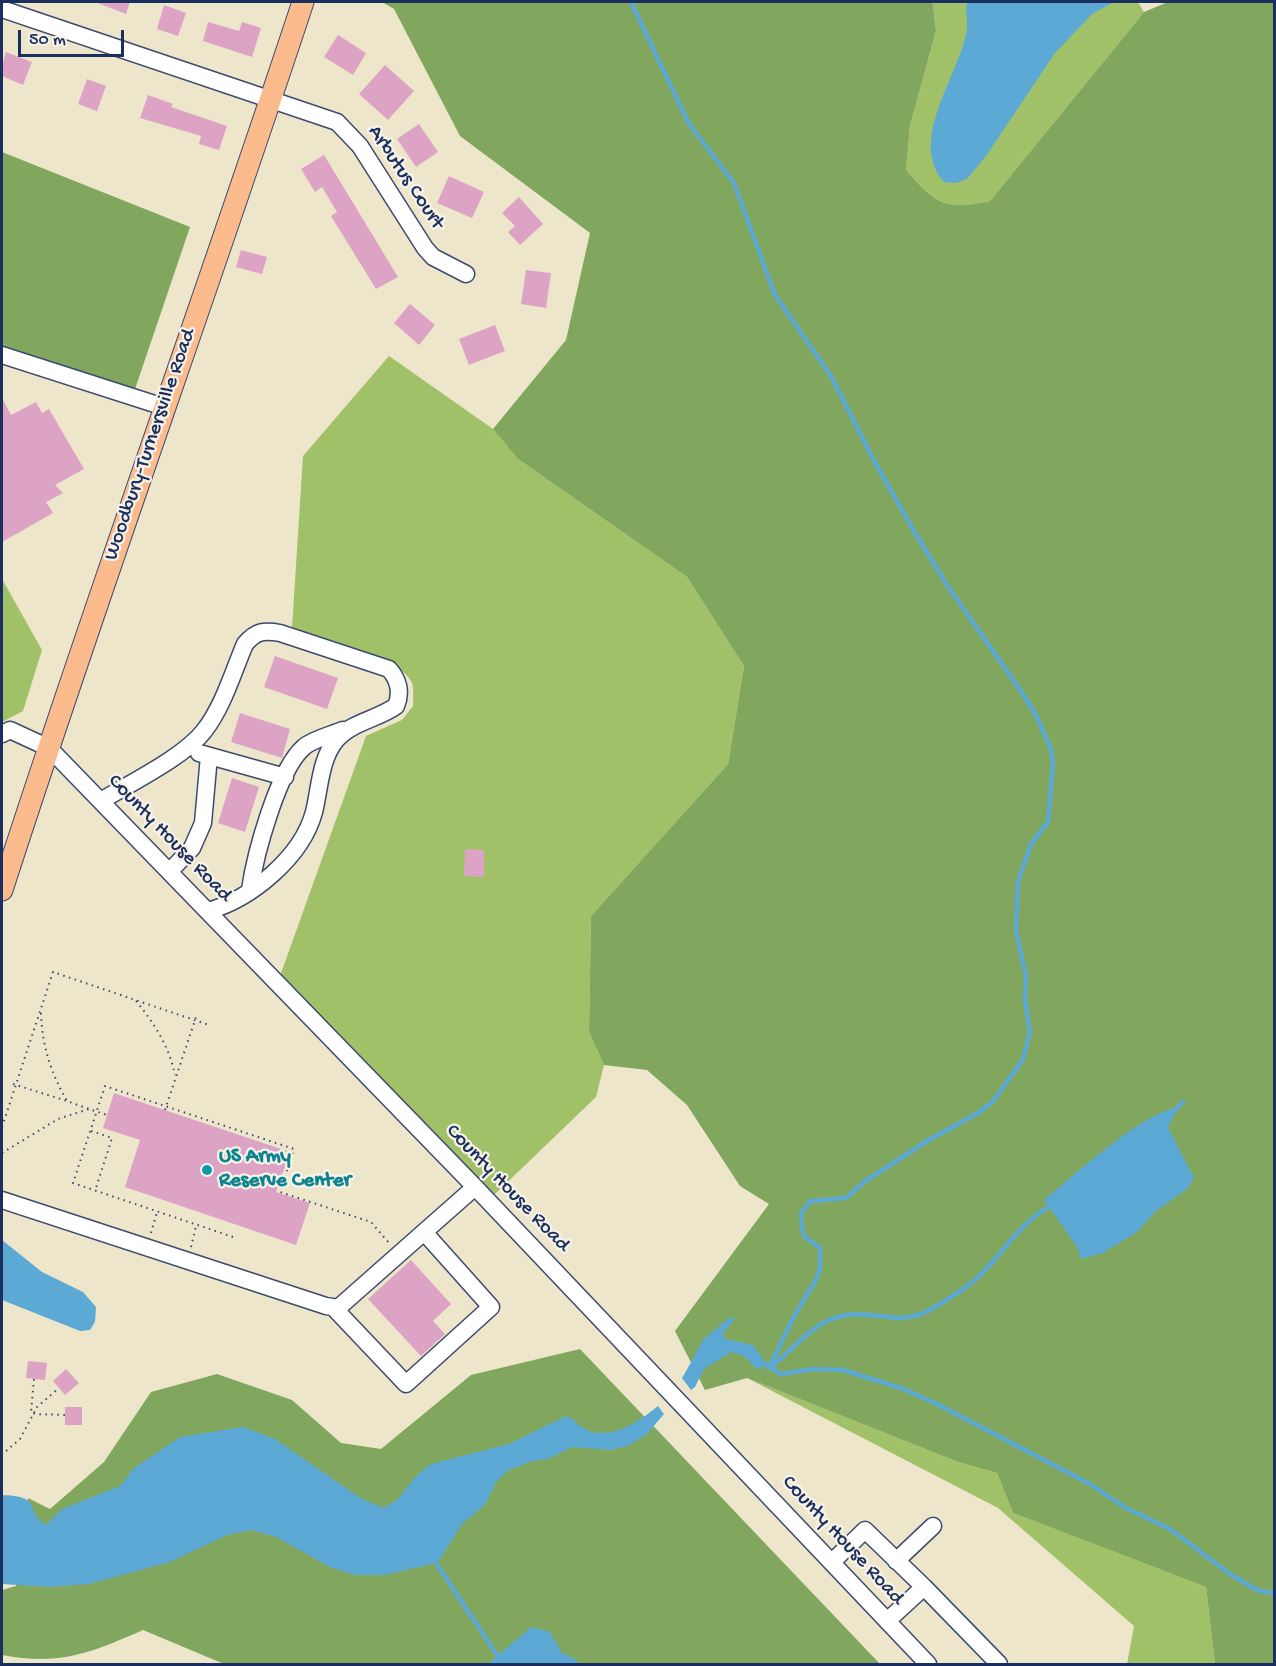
<!DOCTYPE html>
<style>
body{margin:0}
#map{position:relative;width:1276px;height:1666px;overflow:hidden;background:#eee6cb;font-family:"Gochi Hand",sans-serif}
canvas{display:block}
.frame{position:absolute;inset:0;border:3px solid #1b2f5e;pointer-events:none}
.scale{position:absolute;left:18px;top:30px;width:106px;height:27px;box-sizing:border-box;border:3px solid #1b2f5e;border-top:0;padding-left:8px;font-size:18px;line-height:21px;white-space:nowrap;color:#1b2f5e;-webkit-text-stroke:4px #f7f3e8;paint-order:stroke}
</style>
<div id="map">
<canvas width="1276" height="1666"></canvas>
<div class="frame"></div>
<div class="scale">50 m</div>
</div>
<script>
const ctx = document.querySelector('canvas').getContext('2d');
ctx.lineJoin = 'round';
function paint(path, color) { ctx.fillStyle = color; ctx.fill(path, 'evenodd'); }
function strokePath(path, color, width, dash) { ctx.strokeStyle = color; ctx.lineWidth = width; ctx.lineCap = dash ? 'butt' : 'round'; ctx.setLineDash(dash || []); ctx.stroke(path); }
function write(font, color, halo, rows, align = 'center') {
  ctx.font = font + ' "Gochi Hand",sans-serif'; ctx.lineWidth = 4.5; ctx.setLineDash([]); ctx.textBaseline = 'middle'; ctx.strokeStyle = halo; ctx.fillStyle = color; for (const [text, x, y, turn = 0] of rows) {
    ctx.save(); ctx.translate(x, y); ctx.rotate((+turn || 0) * Math.PI / 180); ctx.textAlign = isNaN(turn) ? turn : align; if (halo) ctx.strokeText(text, 0, 0); ctx.fillText(text, 0, 0); ctx.restore();
  }
}
paint(new Path2D(`
 M929,2H1138L1144,12L990,201C944,211 936,204 906,170L910,126L936,31L933,4Z
 M389,356L493,429L518,459L687,577L744,666L728,764L591,916L589,1032L604,1065L596,1097L493,1196L280,976L366,736L402,720L413,706C413,700 414,689 412,683C401,656 319,638 292,628L303,456Z
 M2,579L42,650L23,711L2,722Z
 M747,1378L958,1462L997,1473L1013,1513L1206,1587L1215,1664H1127L1134,1626L998,1508Z`), '#a1c169');
paint(new Path2D(`
 M382,2H929L933,4L936,31L910,126L906,170C936,204 944,211 990,201L1144,12L1168,2H1274V1664H1215L1206,1587L1013,1513L997,1473L958,1462L747,1378L705,1390L675,1331L769,1204L740,1186L687,1105L647,1070L604,1065L589,1032L591,916L728,764L744,666L687,577L518,459L493,429L566,340L590,233L460,136L394,9Z
 M2,152L190,227L134,392L2,348Z
 M580,1349L880,1664H224L143,1630C91,1653 59,1666 2,1655V1590L16,1586L28,1498L50,1509L104,1462L151,1392L217,1374L292,1400L341,1443L381,1449L471,1375Z`), '#80a75d');
paint(new Path2D(`
 M967,2H1114L1092,14L1055,53L986,156L967,179L956,183L944,182C907,139 960,75 967,29C968,20 965,11 967,2Z
 M1178,1108L1168,1127L1194,1178L1187,1189L1156,1211L1137,1232L1103,1253L1081,1259L1077,1247L1044,1200C1072,1177 1145,1110 1178,1108Z
 M2,1240L42,1272L83,1292L96,1307L95,1322L90,1330L80,1331L2,1300Z
 M730,1317L735,1318L723,1334L725,1339L753,1345L766,1363L758,1370L744,1356L731,1352L704,1369L695,1387L691,1390L682,1378L685,1373L703,1340Z
 M658,1406L664,1414L647,1434L628,1446L611,1450L572,1447L548,1459L532,1461L507,1471L496,1482L485,1505L462,1524L440,1559L432,1564L385,1575H355L330,1567L276,1537L252,1530L227,1535L170,1562L89,1584L49,1587L2,1584V1495C44,1496 24,1511 46,1525L62,1509L120,1486L134,1468L180,1437L243,1427L275,1439L362,1499L384,1508L398,1499L416,1476L431,1464L509,1444L566,1416C575,1419 577,1425 585,1429C609,1442 640,1421 658,1406Z
 M531,1627L550,1632L562,1653L572,1657L580,1664H488Z`), '#5da9d6');
strokePath(new Path2D(`
 M631,2L689,124L734,183L775,295L831,376L872,457L915,533L947,585L1021,691L1036,715L1051,749L1053,762L1048,822L1031,844L1018,882L1016,931L1026,977L1025,999L1030,1032L1023,1059L994,1100L980,1112L927,1141L864,1182L846,1198L810,1201L801,1214L802,1229L805,1237L820,1248V1269L816,1280L793,1318L769,1368
 M1173,1112L1183,1102
 M760,1361L781,1374L814,1369L843,1370L901,1388L937,1404L1090,1484L1126,1508L1170,1529L1230,1574L1259,1591L1274,1593
 M771,1367C795,1348 814,1320 846,1315C879,1310 900,1329 935,1307C948,1299 965,1289 976,1279C1002,1256 1020,1221 1051,1206
 M432,1557L503,1664`), '#5da9d6', 4.5);
paint(new Path2D(`
 M95,2H130L126,14Z
 M164,5L186,13L178,36L157,29Z
 M208,22L239,31L242,22L261,28L252,57L203,41Z
 M338,35L366,53L353,75L324,57Z
 M6,52L32,62L23,85L2,76V65Z
 M385,65L414,91L388,120L359,94Z
 M87,79L106,86L97,111L78,104Z
 M148,95L173,104L171,107L227,126L219,150L199,144L201,136L140,118Z
 M419,124L438,152L416,167L397,139Z
 M324,155L398,277L376,289L331,216L337,212L322,187L315,192L301,169Z
 M449,176L484,192L472,218L437,203Z
 M519,197L543,224L520,245L508,232L515,226L502,213Z
 M241,250L267,257L262,274L236,267Z
 M526,270L551,273L546,308L521,304Z
 M410,304L435,325L419,345L394,323Z
 M495,325L505,351L469,365L459,339Z
 M2,398L11,415L36,402L42,413L49,409L84,469L55,485L63,493L46,502L53,513L2,542Z
 M275,656L338,678L327,709L264,687Z
 M240,713L290,729L282,758L231,742Z
 M232,778L259,787L245,832L218,823Z
 M465,849L484,850V877L464,876Z
 M114,1093L290,1152L276,1192L310,1203L296,1245L125,1187L140,1140L103,1128Z
 M411,1260L451,1304L433,1321L445,1334L421,1356L368,1299Z
 M28,1361L47,1363L45,1380L26,1378Z
 M66,1369L79,1383L65,1395L53,1381Z
 M65,1407H82V1425H65Z`), '#dca3c5');
const minor = new Path2D(`
 M2,9L337,122L360,146L425,248L433,257L466,274
 M2,355L164,407
 M2,734L10,730L49,748L475,1187L928,1664
 M199,753L285,777
 M101,801C130,783 184,757 204,731C223,707 233,672 245,644C256,631 264,630 280,633L389,669C398,679 402,692 396,706C378,719 352,722 337,739C320,758 320,788 314,812C302,857 251,899 208,911
 M170,871L192,848L203,823L209,756
 M250,890C255,855 278,769 304,747C313,739 331,735 343,730
 M2,1200L326,1306L338,1308L475,1187
 M333,1307L406,1384L491,1307L424,1232
 M896,1561L933,1526
 M832,1562L865,1530L924,1587
 M887,1621L924,1587L999,1664`);
const major = new Path2D(`
 M2,890C98,592 205,299 303,2`);
strokePath(minor, '#3b4a6e', 19);
strokePath(major, '#3b4a6e', 23);
strokePath(new Path2D(`
 M136,1001C154,1023 169,1046 175,1075
 M41,1013C42,1046 51,1073 67,1101L89,1109
 M13,1084L67,1101
 M165,1110L197,1014
 M2,1127L53,972L209,1025
 M91,1131L112,1138L95,1191
 M2,1153L58,1119L89,1109L107,1115
 M151,1233L157,1212
 M233,1237L73,1183L105,1086L294,1149L280,1192L371,1222L389,1243
 M191,1247L196,1226
 M34,1379L31,1412L35,1414L65,1415
 M6,1451L20,1439L37,1407L59,1388`), '#3b4a6e', 2, [1.5, 4.5]);
strokePath(minor, '#fff', 16);
strokePath(major, '#fbbb8d', 21);
for (const [x, y, r, color] of [
 [207,1170,6,"#0f9aa8"]
]) { const dot = new Path2D(); dot.arc(x, y, r, 0, 2 * Math.PI); ctx.fillStyle = color; ctx.fill(dot); strokePath(dot, '#f7f3e8', 2); }
write('21px', '#1b2f5e', '#f7f3e8', [
 ["Arbutus Court",405,178,56],
 ["Woodbury-Turnersville Road",151,445,-71],
 ["County House Road",169,839,46],
 ["County House Road",507,1189,46],
 ["County House Road",842,1541,47]
]);
write('bold 21px', '#0d838f', '#f7f3e8', [
 ["US Army",219,1158],
 ["Reserve Center",219,1182]
], 'left');
</script>
